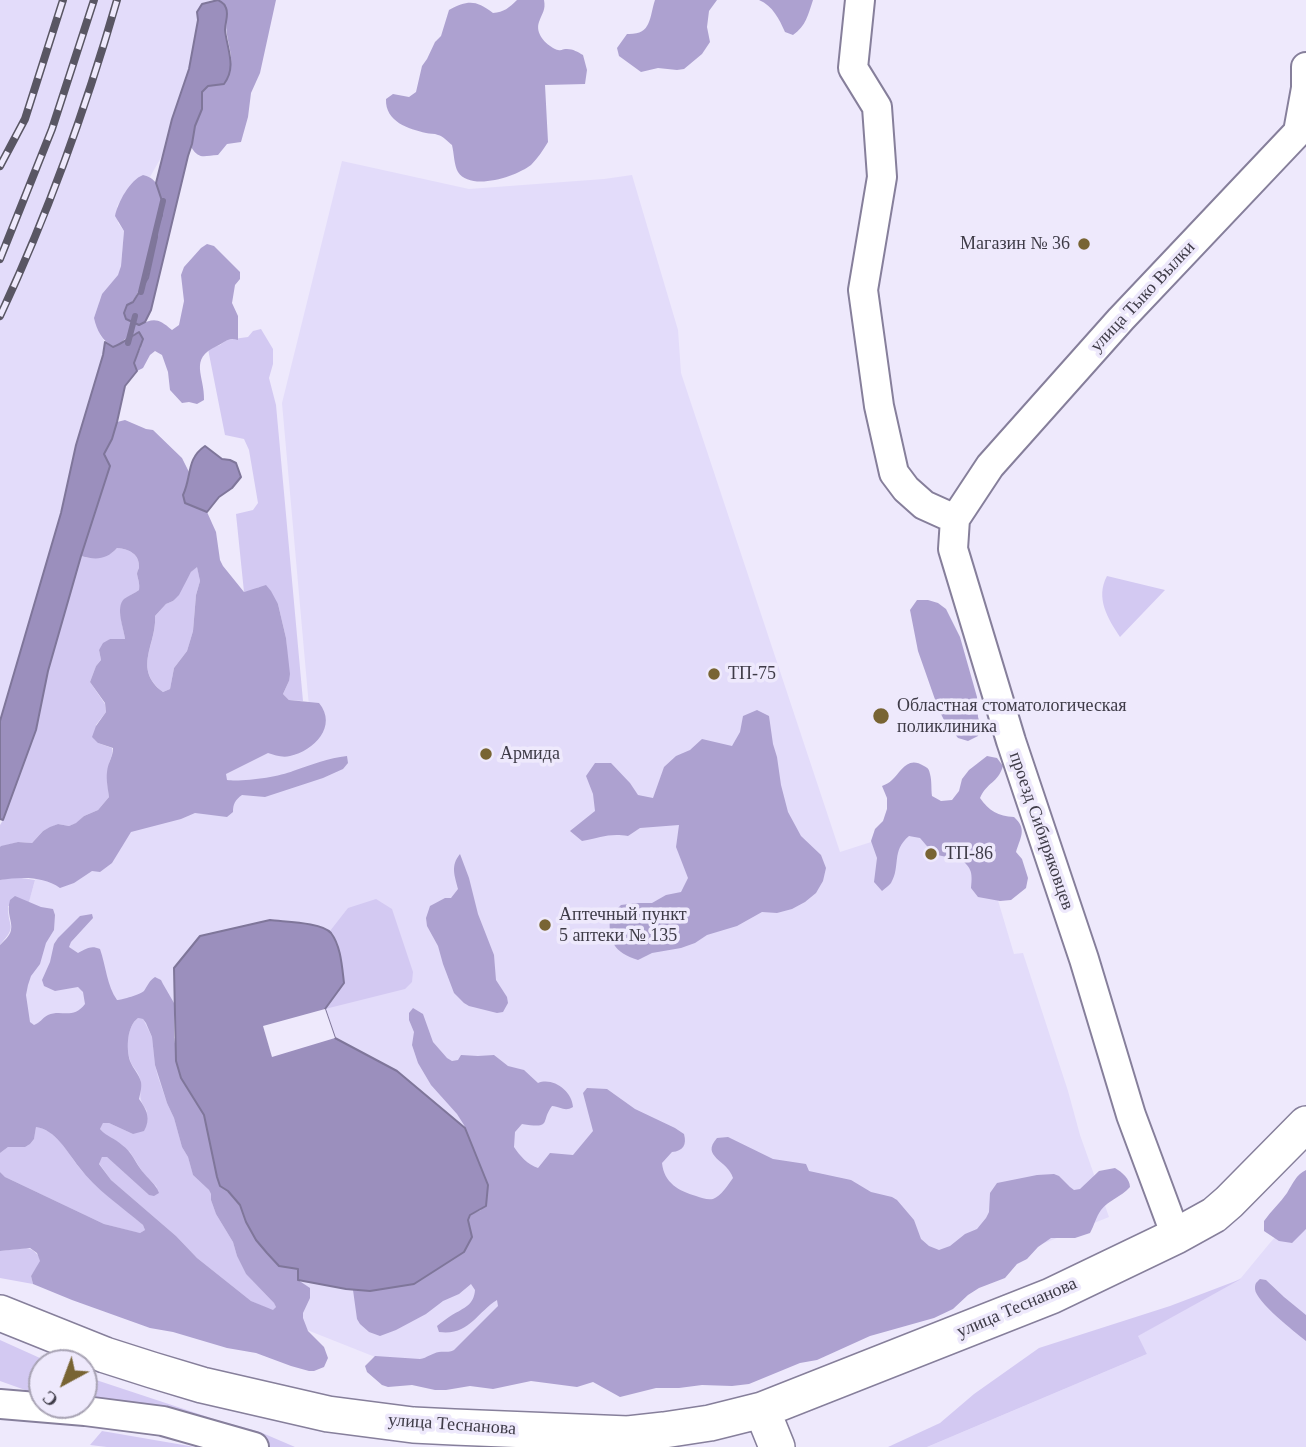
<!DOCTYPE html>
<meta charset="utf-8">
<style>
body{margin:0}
#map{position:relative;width:1306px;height:1447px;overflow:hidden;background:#eee9fc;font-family:Georgia,serif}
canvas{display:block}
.north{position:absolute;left:28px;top:1349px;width:70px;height:70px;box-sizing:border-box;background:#eee9fc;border:2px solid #a8a3b4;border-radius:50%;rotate:221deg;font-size:19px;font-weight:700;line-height:28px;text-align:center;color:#3e3b47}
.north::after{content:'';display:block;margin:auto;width:24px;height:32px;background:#786433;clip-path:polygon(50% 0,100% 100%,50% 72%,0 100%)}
</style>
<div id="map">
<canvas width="1306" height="1447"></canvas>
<div class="north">С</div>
</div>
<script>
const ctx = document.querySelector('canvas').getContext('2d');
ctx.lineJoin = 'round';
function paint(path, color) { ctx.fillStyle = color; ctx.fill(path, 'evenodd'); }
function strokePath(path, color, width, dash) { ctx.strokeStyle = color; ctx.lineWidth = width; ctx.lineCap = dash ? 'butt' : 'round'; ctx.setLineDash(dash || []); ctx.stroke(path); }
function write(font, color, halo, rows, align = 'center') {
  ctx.font = font + ' Georgia,serif'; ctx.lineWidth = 7; ctx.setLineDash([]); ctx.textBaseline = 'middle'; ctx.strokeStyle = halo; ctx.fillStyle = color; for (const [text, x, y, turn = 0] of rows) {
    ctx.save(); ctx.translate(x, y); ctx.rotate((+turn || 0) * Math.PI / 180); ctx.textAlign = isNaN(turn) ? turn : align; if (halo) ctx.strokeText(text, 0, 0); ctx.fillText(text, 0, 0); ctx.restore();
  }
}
paint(new Path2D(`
 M0,0H212L202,4L197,12L198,20L189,69L163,154L150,177L143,175L126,192L117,206L118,223L124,231L121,266L119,274L102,294L99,302L100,335L105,342L103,354L76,445L61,513L0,721Z
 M342,161L469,189L604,179L632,175L678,330L681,373L840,852L971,810L1014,954L1023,953L1068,1091L1080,1135L1109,1217L789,1346L408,1370L191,1284L0,1215V1000L39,867L311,729L282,403ZM174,968L325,1009L335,1038H174Z
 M1306,1203V1447H927L1147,1354L1137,1336L1241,1278L1269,1244Z`), '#e3dcfa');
paint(new Path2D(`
 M261,329L273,349V364L269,378L276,405L303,701L289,700L283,694L289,681L286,638L278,604L259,587L252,591L244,592L236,514L253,510L258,503L249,450L244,439L225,435L208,349L220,345L226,340L248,337L253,331Z
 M117,548C129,549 140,554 139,568C138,570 137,572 137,574C138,580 140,583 139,590C135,593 128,596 124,600C116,609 124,628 125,639H110L99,650L101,660L96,666L90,682L105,704L106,712L96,725L98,743L112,748C113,756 110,758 109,765C106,776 108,787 109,797L98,810L84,816L77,823L69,826L58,824L43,831L32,843L18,842L0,847V825L3,820L36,730L48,671L81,556C93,560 108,558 117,548Z
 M197,566L200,581L196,595L193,631L187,651L174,668L170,689L163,692C132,668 157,645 155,616L166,604L173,601L191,572Z
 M1107,576L1165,590L1120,637C1108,619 1095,598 1107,576Z
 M15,877L35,880L29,902L8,906C8,930 18,924 0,945V880Z
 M376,899L392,909L413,972L412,982L405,989L325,1009L344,983L337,945L330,931L348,908Z
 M138,1018L143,1019L152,1037L155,1065L158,1077L167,1103L174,1118L182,1147L188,1157L193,1175L209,1190L211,1194V1200L216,1214L233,1242L237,1256L246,1274L274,1303L276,1307L273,1311L251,1301L197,1258L176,1236L111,1180L99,1163L102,1157H107L149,1195L157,1187L144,1174L130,1152L115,1140L109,1138L100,1129L103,1123H109L133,1134L147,1111C135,1093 144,1096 140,1079C139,1072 132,1067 130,1060C126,1047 127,1027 138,1018Z
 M36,1127C58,1130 69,1156 82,1171C100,1192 123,1207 143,1225L145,1230L140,1233L135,1232L104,1224L5,1177L0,1172V1153L8,1147H24L30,1144L34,1139Z
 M26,1248C34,1249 38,1254 41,1262L31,1276L33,1284L0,1278V1251Z
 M1241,1279L1138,1336L1147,1354L927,1447H888L940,1423L974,1394L1039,1348L1170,1306Z
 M0,1340L51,1363H42V1396L0,1381Z
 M84,1376L217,1420L260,1432L295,1447H270L259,1442L84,1403Z
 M102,1431L195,1447H107L90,1445Z`), '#d3c9f2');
paint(new Path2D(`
 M212,0H276L260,73L251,93L248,117L241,142L227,144L218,155C205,155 200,161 191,147L195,126L202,109V92L208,86H216C220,81 228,74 230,68C235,56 223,34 227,17L218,0Z
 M517,0H544C546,10 542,13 539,22C535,33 545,44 555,49C563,52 559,49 567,49C573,49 578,52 583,55L587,70L585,84L545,85L548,142C543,150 538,158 531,165C517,176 471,192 458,172C454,165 454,153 452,145C448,142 443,136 438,135C434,133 430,134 426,133C409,129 385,122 386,99L393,94L409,97L416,92L422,66L427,59L435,42L441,36L449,10C468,0 476,0 493,13C504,12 509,8 517,0Z
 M655,0H717L709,11L707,27L710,42L702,54L684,69L677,70L658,68L641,72L619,56L617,48L627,34C652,35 649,18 655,0Z
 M759,0H813C808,15 806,26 793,35L785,32C779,19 773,6 759,0Z
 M143,175C175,182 157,233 152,253C150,262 150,272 146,280C145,283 142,286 140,289C135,296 135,301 127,306L139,325C154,318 158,318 172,330L179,325L184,301L181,275L184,267L201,248L207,244L214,246L240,272V279L235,285L232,303L238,316V340C228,337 226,342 217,346C188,359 205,376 204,400L197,404L189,402L182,403L170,390L168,372L162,355L155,351L150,355L143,368L137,371L134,363L141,347L125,339L120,344L113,347C102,340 97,331 94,318L102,294L118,275L121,266L124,231L115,216C118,202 130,180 143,175Z
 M125,420L146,429L153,430L182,458L189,472L186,487L183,495L185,503L207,512L216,532L220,560L223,566L244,592L266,585L271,591L278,604L286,638L290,674L289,681L283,694L289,700L319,703C338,726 314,751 290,756C282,758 275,755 268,753L226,774L227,780C242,782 279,777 293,771C310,765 329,758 347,756L348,763L343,769L323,778L265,797L242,795C235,800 233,804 233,812L227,817L195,813L181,819L131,832L112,863L100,872L92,871L74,883L60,888C43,876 21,877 0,880V847L1,846L18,842L32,843L43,831L50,827L58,824L69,826L76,823L84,816L98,810L109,797C108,789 106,780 107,772C108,762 113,757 113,748L98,743L92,737L96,726L106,712L105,703L90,682L96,666L101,660L99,650L103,643L110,639H125C124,628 115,608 124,599C128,596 135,593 139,590C140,583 138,580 137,574C137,572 138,570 139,568C140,554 129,549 117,548C106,560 96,560 81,556L110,466L104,454L112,439L117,422ZM197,567L200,581L196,595L193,631L187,651L174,668L170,689L163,692C132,669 157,644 155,616L166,604L173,601L179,595L191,572Z
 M917,600H928L938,603L946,609L960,637L977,697L978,717L981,727L978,736L968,741L958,738L944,720L938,708L918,651L910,610Z
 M757,710L769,716L773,744L777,757L781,785L788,812L801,836L821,855L826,868L823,881L816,893L805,902L792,909L777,913L762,912L737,926L707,935L695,943L681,948L652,953L638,960C614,952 608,942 610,916L621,905L637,903H652L666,895L681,892L688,878L676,847L679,825L640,828L628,836C608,833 601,838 582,841L570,831L595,811L593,794L586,776L595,763H611L630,783L638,795L653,798L664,767L676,756L690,750L702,739L732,746L740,732L743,716Z
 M987,756L997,758L1003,766C998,783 987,782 980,798C989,811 998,816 1014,817C1027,829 1021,836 1016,852L1022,859L1028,878L1026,888L1011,900L1000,901L978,897L971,888C973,871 971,867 958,857C936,858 933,853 920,838L909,836C891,851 901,866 891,883C889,886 885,888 882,891L874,882L877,858L871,841L875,829L883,821L887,809V798L882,786C886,784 889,783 892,780C901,772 907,755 924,766C928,768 929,769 930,774C932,781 931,789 932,796L941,801L952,800L959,791L962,779L969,770Z
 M460,854L469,878L478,914L494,955L496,980L507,997L508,1003L503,1012L497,1013L469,1006L464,1003L454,993L443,964L438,946L427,926L426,918L430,906L445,898H451L458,889C455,876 450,866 460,854Z
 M15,896L41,907L53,909L55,915L54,930L46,943L40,964L31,976L28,985L26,995L30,1022L34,1025C40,1023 42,1018 48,1015C61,1009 73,1020 85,1004L83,992L78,987L55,991L44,986L42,980L50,962L54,944L58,938L80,916L92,914L93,918L71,942L69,947L78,953C87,949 90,945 100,949C106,966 107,986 117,1000C122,1000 141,994 144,991C148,985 149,981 155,977L161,980L163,984L174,1003V1038L181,1078L204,1115L228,1191L240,1205L246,1222L256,1240L267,1253L279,1266L299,1269L298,1280L310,1288V1298L303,1313V1318L308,1331L324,1347L328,1358L324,1367L314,1371H309L291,1366L256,1353L227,1348L173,1332L150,1328L72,1300L33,1284L31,1276L40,1261L37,1253L30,1248L0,1251V1172L5,1177L104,1224L140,1233L145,1230L143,1225C121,1206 96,1190 79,1167C68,1153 55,1129 36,1127L34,1139L30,1144L25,1147H8L0,1153V945C4,941 10,936 11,930C13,922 6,913 10,900ZM138,1018L143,1019L146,1023L152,1037L155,1065L167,1103L174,1118L182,1147L188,1157L193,1175L209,1190L211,1194V1200L216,1214L233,1242L237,1256L246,1274L274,1303L276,1307L273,1310L251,1301L197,1258L176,1236L111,1180L99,1164L102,1157H107L149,1195L154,1196L159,1193C156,1184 148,1179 142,1171C135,1162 132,1152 122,1145C115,1138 107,1137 100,1129L103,1123H109L133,1134L144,1131C151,1119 147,1110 139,1099C140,1094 142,1088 141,1082C139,1074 133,1069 130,1061C126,1048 127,1026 138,1018Z
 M413,1008L423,1014L433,1042L447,1058L452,1061L458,1060L461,1055L478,1056L494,1055L508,1066L524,1070L538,1083C553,1077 572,1091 573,1107C565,1112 561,1107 552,1106C540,1122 553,1129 522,1124L515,1132L514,1147C519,1155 528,1165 538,1168L550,1153L573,1155L593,1131L583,1093L587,1088L607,1089L635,1109L675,1128L684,1134C687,1145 683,1151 672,1152L662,1163C664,1183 679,1191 696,1196C702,1198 707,1200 713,1199C721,1196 728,1185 733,1178C728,1160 700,1157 717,1138L728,1137L773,1159L806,1164L809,1171L851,1180L871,1192L892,1197L897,1200L914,1220L921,1239L929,1246L939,1250L950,1246L965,1234L977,1229L986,1218L989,1212L990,1193L997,1183L1037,1175L1054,1174L1059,1176L1070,1187L1074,1190L1080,1189L1099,1171L1115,1168C1122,1172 1130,1179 1130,1187C1121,1197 1109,1200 1101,1210C1096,1217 1094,1226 1090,1233L1075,1238H1051L1038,1247L1027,1259L1017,1264L1005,1278L979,1288L968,1295L953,1309L934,1318L870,1336L817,1360L800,1363L749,1384L732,1386L702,1385L679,1388H656L620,1397L593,1382L577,1387L531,1381L493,1389L470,1386L446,1390H435L412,1385L388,1387L382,1385L367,1372L365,1366L375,1356L420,1359C427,1358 432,1353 439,1352C445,1351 448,1353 454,1350L498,1306L497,1300C476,1313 469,1336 439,1332L437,1326C442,1322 447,1318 452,1315C464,1308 474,1305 475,1290L471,1284L459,1294L443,1301L426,1314L396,1330L380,1336L369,1332L360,1324L357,1319L353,1290L370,1291L414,1284L464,1252L472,1237L468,1220L470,1215L481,1210L488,1185L464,1125L457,1114L431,1085L418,1063L412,1045L414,1032L409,1020V1013Z
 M1306,1170V1229L1292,1243L1279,1241L1264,1231V1221C1271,1211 1280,1203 1287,1193C1293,1183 1296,1175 1306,1170Z
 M1260,1279L1266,1280L1284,1297L1306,1315V1341C1295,1332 1256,1302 1255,1289C1255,1283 1256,1283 1260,1279Z`), '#ada1d0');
const water = new Path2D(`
 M218,0C222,3 224,2 226,8C229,15 225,22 225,30C227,49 237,67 224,84L208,86L202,92V109L195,126L192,144L188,156L151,310L145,322L139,325L126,319L124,313L127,305L133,302L148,278L157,237V229L162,215V201L156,183L172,119L189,69L198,20L197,12L202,4Z
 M139,332L143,339L134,363L137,371L125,386L117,422L112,439L104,454L110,466L81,556L48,671L36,730L3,820L0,819V721L61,513L76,445L103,355L105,342L113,347C122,344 130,337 139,332Z
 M205,446L222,459L230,460L236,463L241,477L232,488L219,497L207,512L185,503L183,495C192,476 186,459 205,446Z
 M270,920C284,922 322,922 331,933C341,946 342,967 344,983L325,1009L335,1038L397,1071L465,1128L488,1185L486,1206L470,1215L468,1220L472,1237L464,1252L414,1284L370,1291L346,1289L298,1280V1269L279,1266L267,1253L256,1240L246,1222L240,1205L228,1191L220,1186L217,1177L204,1115L181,1078L176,1061L174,968L200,936Z`);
paint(water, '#9b8fbd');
strokePath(water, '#7f769a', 2);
paint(new Path2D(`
 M325,1009L335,1038L272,1057L263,1026Z`), '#eee9fc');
strokePath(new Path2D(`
 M141,292L163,201
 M128,343L135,316`), '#7f769a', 6);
const minor = new Path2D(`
 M860,0L853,68L877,107L882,177L863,290L879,406L894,473L906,489L924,505L955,519
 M1176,1236L1131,1115L1084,959L1011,741L953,549L955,519L990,466L1121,319L1298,132L1306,88V67
 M0,1404L85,1411L163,1421L254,1447`);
const major = new Path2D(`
 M0,1313L105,1355L152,1370L202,1385L328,1414L413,1425L454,1427L628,1434L664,1430L710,1423L762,1410L1051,1296L1176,1236L1214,1215L1229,1202L1306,1124
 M762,1410L777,1447`);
strokePath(minor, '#867f9b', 32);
strokePath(major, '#867f9b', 38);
strokePath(minor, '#fff', 28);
strokePath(major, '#fff', 35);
const rail = new Path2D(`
 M0,166L25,119L63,0
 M0,259L52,129L94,0
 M0,316C48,214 86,108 117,0`);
strokePath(rail, '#595663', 8);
strokePath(rail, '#eee9fc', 5, [16]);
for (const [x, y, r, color] of [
 [1084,244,7,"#786433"],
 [714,674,7,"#786433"],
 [881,716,9,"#786433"],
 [486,754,7,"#786433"],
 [931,854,7,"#786433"],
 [545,925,7,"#786433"]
]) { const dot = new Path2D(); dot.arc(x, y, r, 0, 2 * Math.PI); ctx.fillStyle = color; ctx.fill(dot); strokePath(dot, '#eee9fc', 2.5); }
write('18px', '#3e3b47', '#eee9fc', [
 ["Магазин № 36",1070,244,"right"],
 ["ТП-75",728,674],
 ["Областная стоматологическая",897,706],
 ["поликлиника",897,727],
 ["Армида",500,754],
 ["ТП-86",945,854],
 ["Аптечный пункт",559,915],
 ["5 аптеки № 135",559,936]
], 'left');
write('18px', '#3e3b47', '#eee9fc', [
 ["улица Тыко Вылки",1143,297,-47],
 ["проезд Сибиряковцев",1041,831,71],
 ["улица Теснанова",1017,1308,-23],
 ["улица Теснанова",452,1425,4]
]);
</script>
